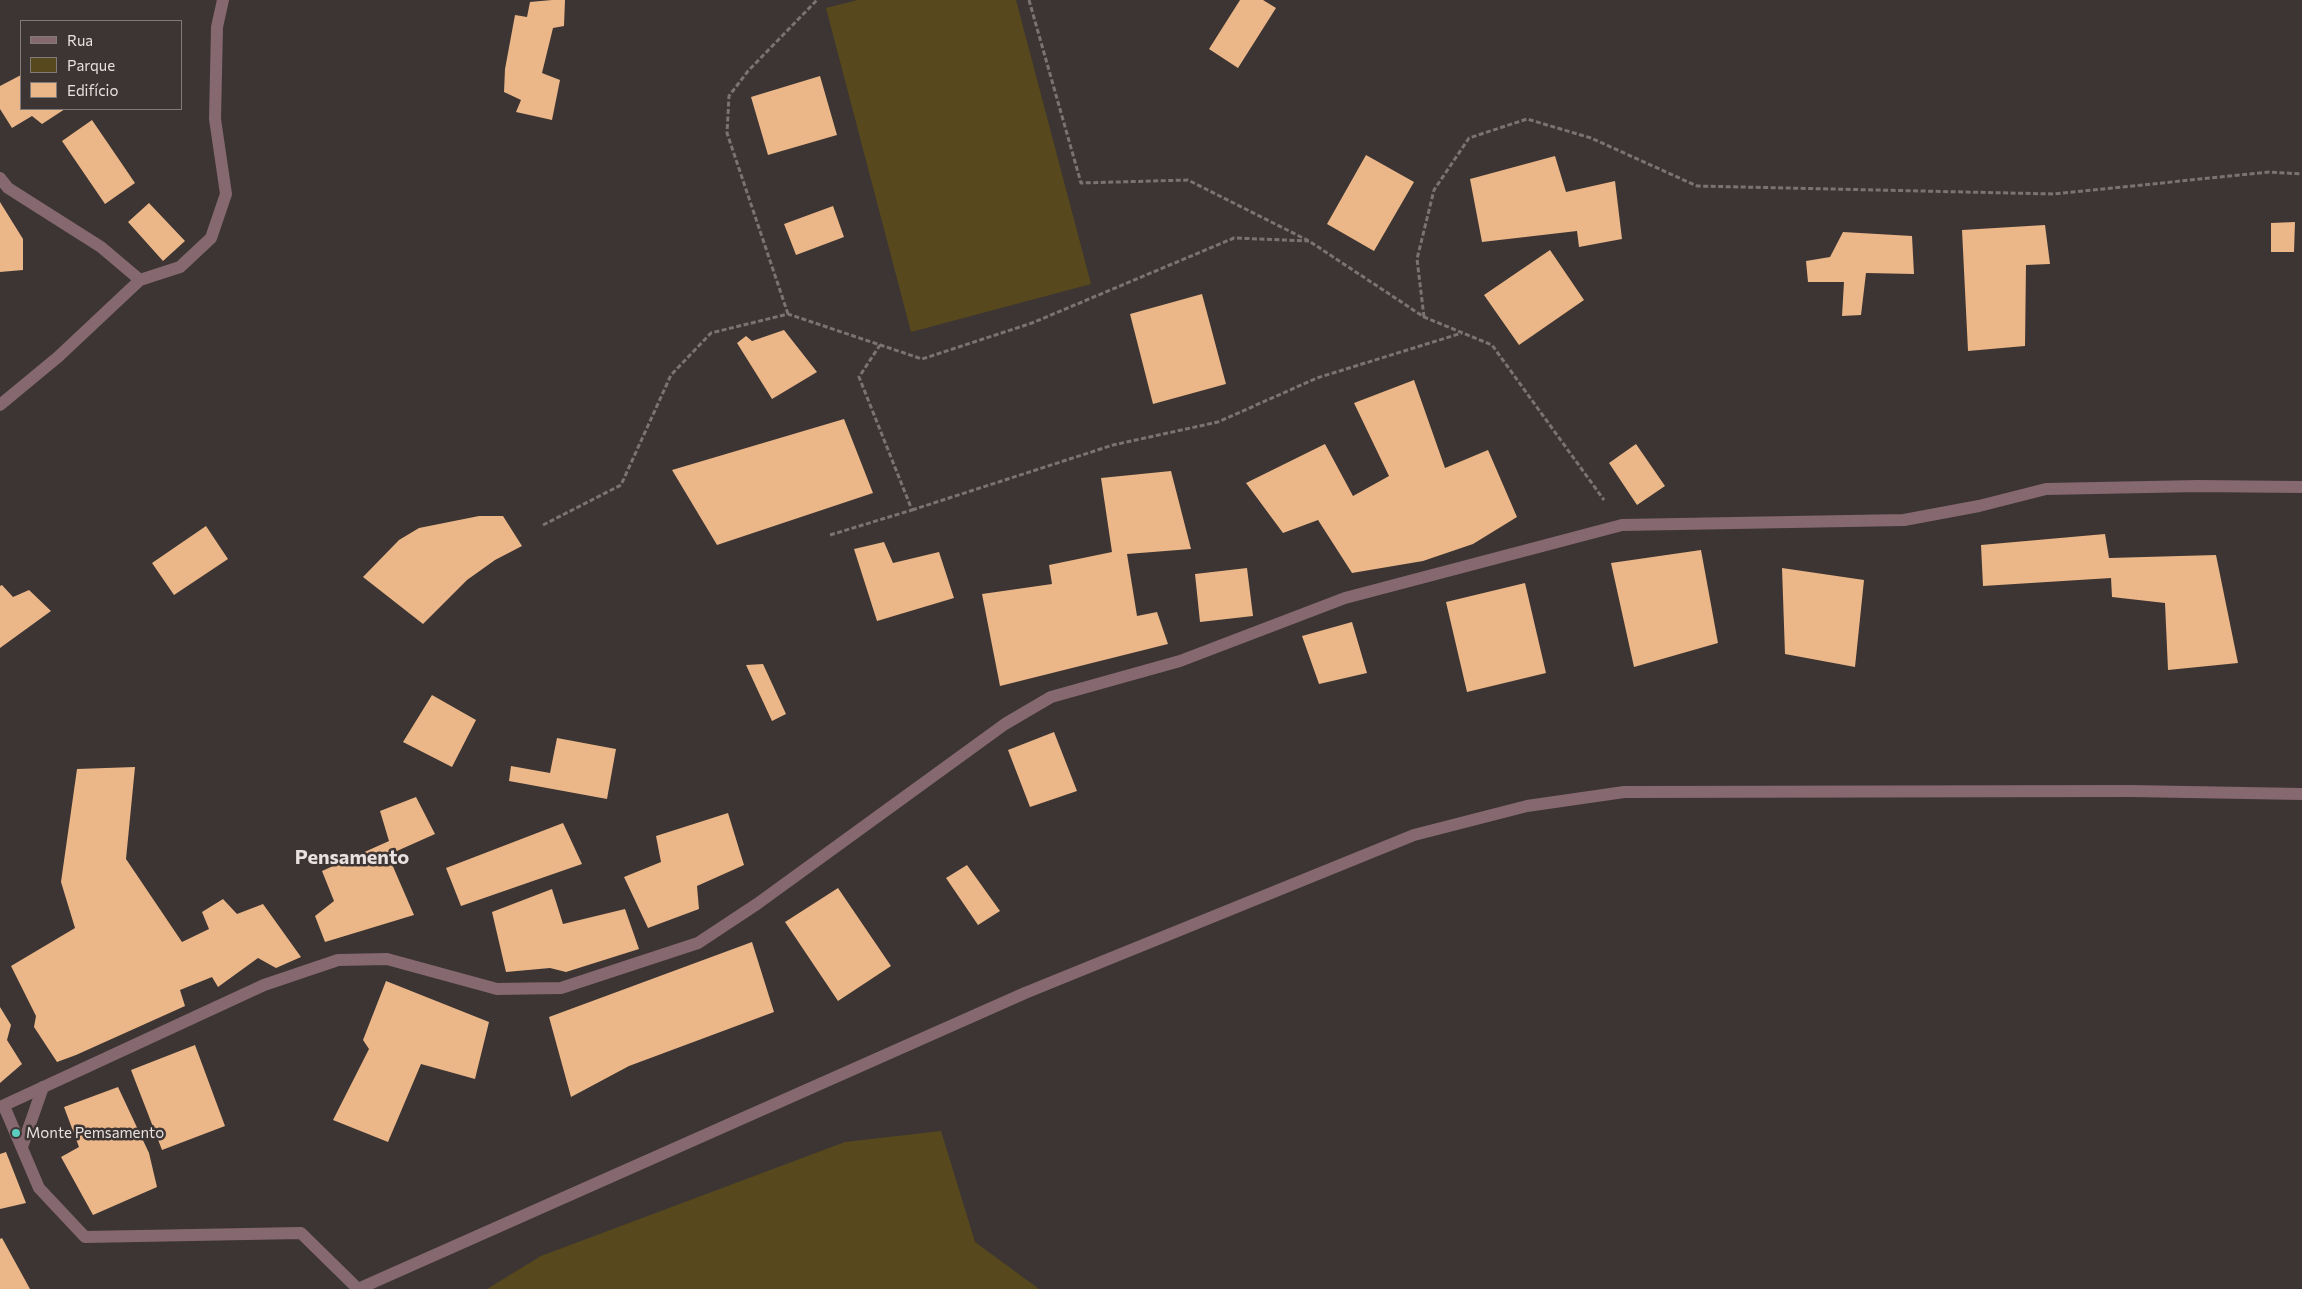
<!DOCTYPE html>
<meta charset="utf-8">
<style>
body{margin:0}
#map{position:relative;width:2302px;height:1289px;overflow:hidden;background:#3c3533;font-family:Commissioner,sans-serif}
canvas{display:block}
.legend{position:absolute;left:20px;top:20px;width:162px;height:90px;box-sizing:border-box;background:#3c3533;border:1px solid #807a79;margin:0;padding:6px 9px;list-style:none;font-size:15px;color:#e7e2e1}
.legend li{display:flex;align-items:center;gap:10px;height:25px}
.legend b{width:25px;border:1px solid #807a79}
</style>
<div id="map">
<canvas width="2302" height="1289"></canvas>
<ul class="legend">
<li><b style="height:6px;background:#856870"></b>Rua</li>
<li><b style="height:14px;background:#57491d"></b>Parque</li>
<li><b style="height:14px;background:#ebb688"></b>Edifício</li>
</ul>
</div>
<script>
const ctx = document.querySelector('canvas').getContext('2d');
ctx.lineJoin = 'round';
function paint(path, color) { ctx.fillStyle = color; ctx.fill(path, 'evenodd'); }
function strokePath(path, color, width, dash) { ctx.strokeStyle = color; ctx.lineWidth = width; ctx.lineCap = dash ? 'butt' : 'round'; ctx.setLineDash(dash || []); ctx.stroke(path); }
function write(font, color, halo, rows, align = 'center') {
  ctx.font = font + ' Commissioner,sans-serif'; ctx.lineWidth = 5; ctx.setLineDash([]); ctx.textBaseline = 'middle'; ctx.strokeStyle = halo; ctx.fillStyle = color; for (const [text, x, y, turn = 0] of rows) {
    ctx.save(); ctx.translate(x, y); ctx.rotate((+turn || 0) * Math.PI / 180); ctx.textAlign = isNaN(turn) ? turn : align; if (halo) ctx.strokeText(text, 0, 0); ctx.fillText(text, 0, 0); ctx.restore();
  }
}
paint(new Path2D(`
 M858,0H1016L1091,284L911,332L826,8Z
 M941,1131L975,1242L1039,1289H487L541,1256L845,1142Z`), '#57491d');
paint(new Path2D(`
 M552,0H565L564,26L553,28L542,73L560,80L552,120L516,112L521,100L504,92L505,69L515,15L527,17L530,2Z
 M1240,0H1263L1276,8L1238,68L1209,49Z
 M21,75V109H65L42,124L32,116L12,128L0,109V86Z
 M820,76L837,135L768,155L751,97Z
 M92,120L135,183L105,204L62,141Z
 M1366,155L1414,182L1374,251L1327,224Z
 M1555,156L1566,192L1615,181L1622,239L1579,247L1577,231L1482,242L1470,179Z
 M0,202L23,239V270L0,272Z
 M149,203L185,241L163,261L128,222Z
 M833,206L844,237L796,255L784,224Z
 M2295,222L2294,252H2271V223Z
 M2045,225L2050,264L2026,265L2025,346L1968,351L1962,230Z
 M1843,232L1912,236L1914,274L1866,273L1861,315L1842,316L1844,282H1808L1806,261L1830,257Z
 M1550,250L1584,300L1519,345L1484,295Z
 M1202,294L1226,384L1153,404L1130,314Z
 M784,330L817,372L772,399L737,343L746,336L752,341Z
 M1414,380L1445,468L1488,450L1517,517L1473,544L1423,561L1352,573L1318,520L1283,533L1246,483L1325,444L1353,496L1389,476L1354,403Z
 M844,419L873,493L717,545L672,470Z
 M1636,444L1665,486L1637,505L1609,463Z
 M1171,471L1191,549L1127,554L1137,616L1157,612L1168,644L1000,686L982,594L1052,584L1049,565L1112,552L1101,478Z
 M479,516H503L522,546L495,560L467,580L423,624L363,577L399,540L419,528Z
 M206,526L228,559L174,595L152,563Z
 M2105,534L2109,558L2216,555L2238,663L2168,670L2165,603L2112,597L2111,578L1983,586L1981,545Z
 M884,542L893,563L939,552L954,598L877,621L854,549Z
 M1701,550L1718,643L1634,667L1611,563Z
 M1247,568L1253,616L1200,622L1195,574Z
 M1782,568L1864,580L1855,667L1785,654Z
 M1525,583L1546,673L1467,692L1446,602Z
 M2,585L13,597L29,590L51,611L0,648V586Z
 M1352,622L1367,673L1319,684L1302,636Z
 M763,664L786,714L772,721L746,665Z
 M432,695L476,720L452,767L403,742Z
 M1054,732L1077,791L1030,807L1008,750Z
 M557,738L616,749L607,799L509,781L511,766L550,773Z
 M135,767L126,859L182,942L209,929L202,912L223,899L237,914L263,904L301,957L276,968L258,958L218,987L212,977L180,990L185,1006L76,1055L57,1062L34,1027L36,1016L11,966L75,928L61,882L77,769Z
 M416,797L435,834L388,855L414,915L325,942L315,916L334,901L322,871L389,841L380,811Z
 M728,813L744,865L697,886L699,909L648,928L624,877L661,862L656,836Z
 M563,823L582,864L461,906L446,868Z
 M967,865L1000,911L978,925L946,878Z
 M838,888L891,966L838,1001L785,922Z
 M552,889L563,924L625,909L639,949L566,972L550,968L506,972L492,912Z
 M752,942L774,1012L629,1066L571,1097L549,1017Z
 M386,981L489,1022L475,1079L421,1064L388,1142L333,1120L369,1049L363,1040Z
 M0,1007L11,1025L7,1040L22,1064L0,1083Z
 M195,1045L225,1126L162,1150L131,1070Z
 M118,1087L149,1153L157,1187L93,1215L61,1157L79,1147L64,1107Z
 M6,1152L26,1203L0,1209V1154Z
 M2,1238L30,1289H0V1239Z`), '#ebb688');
strokePath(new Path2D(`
 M1029,0L1081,183L1188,180L1309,241L1424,317L1492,345L1604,500
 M788,314L727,133L729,96L748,71L817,0
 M1424,317L1417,259L1434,190L1469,138L1527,119L1591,138L1697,186L2054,194L2269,172L2302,174
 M912,510L1113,445L1218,422L1317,378L1462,333
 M543,525L621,485L671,375L711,333L788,314L922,359L1032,323L1234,238L1309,241
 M830,535L912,510L859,377L880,345`), '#797371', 3, [5, 2.5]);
strokePath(new Path2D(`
 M22,1147L43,1087`), '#856870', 12);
strokePath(new Path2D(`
 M0,178L8,188L101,247L140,280L58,357L0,405
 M140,280L180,267L211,238L226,194L215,119L217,27L223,0
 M4,1106L39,1188L85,1237L301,1233L358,1289
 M0,1107L264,985L338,960L387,959L497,989L561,988L698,943L757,904L1005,724L1051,697L1180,661L1345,598L1622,525L1904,520L1979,506L2046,489L2198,486L2302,487`), '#856870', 12);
strokePath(new Path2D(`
 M358,1289L1025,993L1414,835L1527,806L1624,792L2131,791L2302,794`), '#856870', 12);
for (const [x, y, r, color] of [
 [16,1133,5,"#59cebe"]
]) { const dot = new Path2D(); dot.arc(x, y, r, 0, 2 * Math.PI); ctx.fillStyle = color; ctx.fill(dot); strokePath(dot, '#3c3533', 2); }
write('15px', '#e7e2e1', '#3c3533', [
 ["Monte Pemsamento",26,1133]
], 'left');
write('bold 20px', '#e7e2e1', '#3c3533', [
 ["Pensamento",352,857]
]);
</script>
